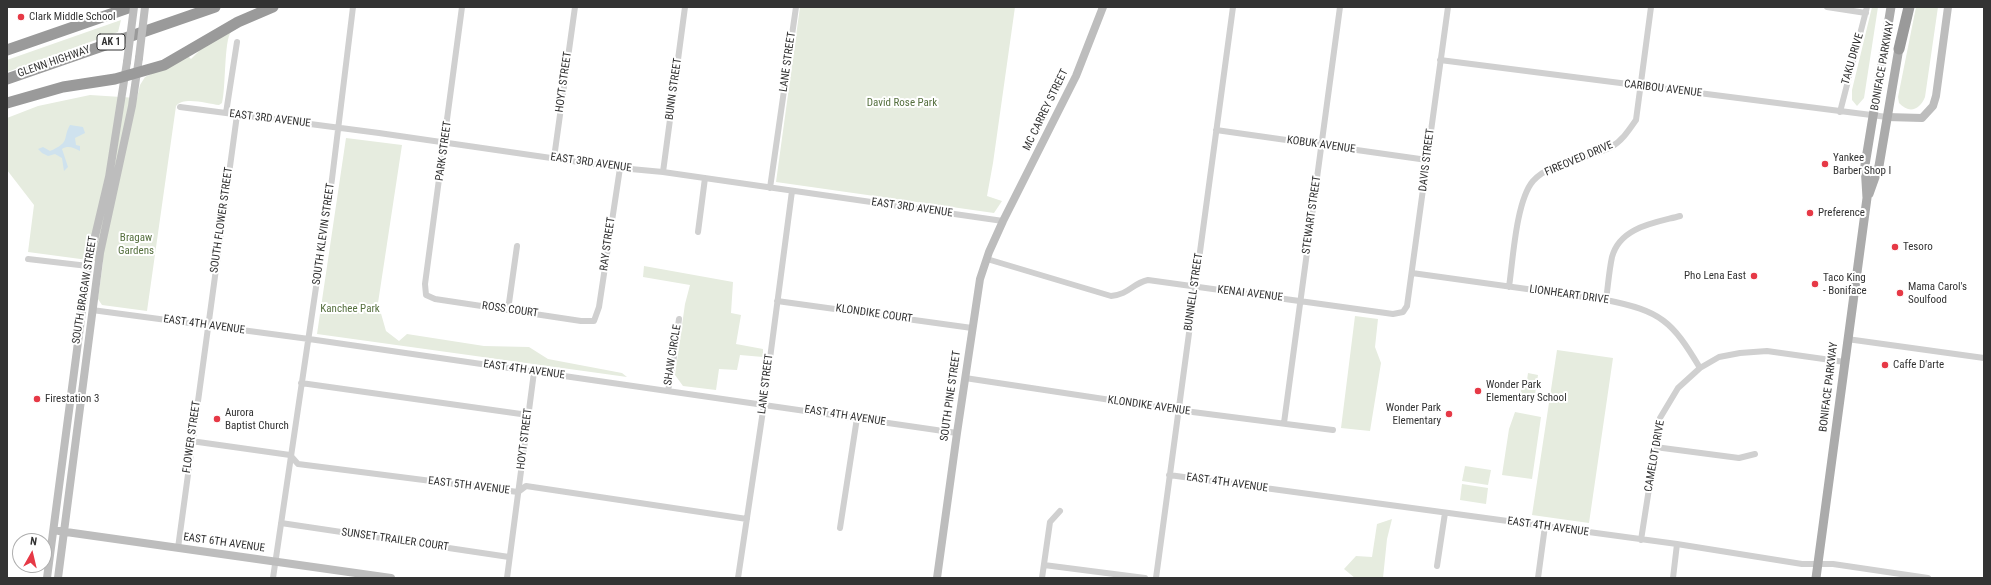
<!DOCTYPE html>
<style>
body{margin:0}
#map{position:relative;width:1991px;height:585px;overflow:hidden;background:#fff;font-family:"Roboto Condensed",sans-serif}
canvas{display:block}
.frame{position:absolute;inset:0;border:8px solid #333;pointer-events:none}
.north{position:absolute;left:12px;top:533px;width:40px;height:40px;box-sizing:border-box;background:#fff;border:1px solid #adadad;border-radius:50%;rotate:8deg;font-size:11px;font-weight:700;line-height:16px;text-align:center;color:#333}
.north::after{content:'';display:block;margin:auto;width:14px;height:18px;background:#e63946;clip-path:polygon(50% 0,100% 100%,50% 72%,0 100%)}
</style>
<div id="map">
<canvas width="1991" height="585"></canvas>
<div class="frame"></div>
<div class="north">N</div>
</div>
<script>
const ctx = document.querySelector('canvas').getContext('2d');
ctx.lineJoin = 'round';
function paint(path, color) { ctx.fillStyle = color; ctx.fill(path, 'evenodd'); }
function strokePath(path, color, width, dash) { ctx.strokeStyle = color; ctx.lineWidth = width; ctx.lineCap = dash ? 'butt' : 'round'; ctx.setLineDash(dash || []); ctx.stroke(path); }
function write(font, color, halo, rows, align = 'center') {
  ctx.font = font + ' "Roboto Condensed",sans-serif'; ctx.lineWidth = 4; ctx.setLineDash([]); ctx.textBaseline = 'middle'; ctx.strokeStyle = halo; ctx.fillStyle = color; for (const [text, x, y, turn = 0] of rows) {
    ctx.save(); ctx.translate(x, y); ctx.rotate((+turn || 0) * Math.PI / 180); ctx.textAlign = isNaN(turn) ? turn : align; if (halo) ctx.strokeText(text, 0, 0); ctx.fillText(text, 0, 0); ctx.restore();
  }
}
paint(new Path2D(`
 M800,7H1015L993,163L987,196L1002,201L994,213L776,182Z
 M1872,7H1878L1864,98L1857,106L1852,100V90Z
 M1916,7H1938L1925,97C1920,110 1909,114 1899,103L1898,97Z
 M121,20L118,32L7,72V60Z
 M231,32C224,40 226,88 222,103L219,105C208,104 184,96 176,106L147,311L102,305L98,299L103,262L28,252L34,205L7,170V118L38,106L90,95L137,98L140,85L145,77L188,56L191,59L209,41Z
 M346,138L402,145L378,303L386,331L399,341L407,334L484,346L529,347L548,359L622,373L627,377L317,334Z
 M644,266L733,282L731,313L741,315L736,344L763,349V357L740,355L737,370L719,369L716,390L683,386L675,375L685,304L690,285L643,277Z
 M1355,316L1378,319L1375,347L1381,363L1370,431L1341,428Z
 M1557,350L1613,358L1589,523L1532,515Z
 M1528,373L1538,375L1534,401L1520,399L1522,380H1527Z
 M1515,412L1541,417L1532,479L1502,475L1509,429Z
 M1465,466L1491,470L1488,485L1462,481Z
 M1462,484L1488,488L1486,504L1460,500Z
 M1392,519L1387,539L1383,578H1355L1344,569L1356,556L1372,557L1377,524Z`), '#e6ecdf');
paint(new Path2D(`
 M70,125L83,127L85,133L75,138L76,145L80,146V151C74,148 68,145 62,149L68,167L64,171L62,158L55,154L48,156L42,153L38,149L43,147L50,151C71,142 62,139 70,125Z`), '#cfe2ee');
strokePath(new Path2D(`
 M462,7L425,284L426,295L435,299L581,321H594L599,307L620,168
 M1827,7L1866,13
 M1440,60L1887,117
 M180,107L379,133L620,168L663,172L1003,221
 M1840,112L1867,7
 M226,113L237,42
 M1216,130L1427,160
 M554,158L575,7
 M663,172L685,7
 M770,188L796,7
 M698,232L705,178
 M28,259L88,266
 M987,259L1111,296C1130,294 1131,284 1148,280L1393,314L1403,312L1407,306L1448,7
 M1412,273L1606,300C1661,311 1672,321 1700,368
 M1509,287C1513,260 1516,201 1533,181C1551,161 1589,159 1611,147C1622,141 1629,130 1636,120L1651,7
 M1606,300C1608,286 1609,271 1612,257C1620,227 1654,223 1680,216
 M777,301L972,328
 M92,310L309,339L957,433
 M508,310L517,246
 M1847,339L1984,358
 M965,378L1177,410L1333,430
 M301,383L528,415
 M668,391L673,364L679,319
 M1284,423L1340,7
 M191,441L290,455L298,464L518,492L526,486L747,519
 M1655,447L1739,458L1755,454
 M1169,475L1677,544L1802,564H1833L1928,578
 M281,523L509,557
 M840,528L857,418
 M1641,540L1660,418L1678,388L1700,368L1719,357L1740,353L1767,351L1845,362
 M178,548L237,115
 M1044,565L1145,578
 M1437,566L1445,513
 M273,578L332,179L353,7
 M507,578L534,372
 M738,578L764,404L792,191
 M1042,578L1050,522L1060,511
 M1156,578L1233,7
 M1538,578L1545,526
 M1673,578L1677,544`), '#d0d0d0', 6);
strokePath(new Path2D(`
 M1887,117L1922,118L1933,106L1936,96L1948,7
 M59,531L391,578
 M47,578L88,266L109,177L127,62
 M58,578L100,253L132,106L139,58
 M937,578L957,433L980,279L989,252L1003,221L1076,76L1103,7`), '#bdbdbd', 8);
strokePath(new Path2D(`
 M1869,194L1879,166L1900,42
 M1816,578L1867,198L1865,165L1891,7`), '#ababab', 9);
strokePath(new Path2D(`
 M1899,49L1909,7
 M7,50L131,7
 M7,79L215,7
 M7,103L63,87L115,79L164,65L238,22L273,7`), '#9a9a9a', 11);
strokePath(new Path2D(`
 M139,58L145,7
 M127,62L134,7`), '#bdbdbd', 8);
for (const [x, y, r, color] of [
 [21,17,4,"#e63946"],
 [1825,164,4,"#e63946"],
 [1810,213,4,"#e63946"],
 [1895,247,4,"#e63946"],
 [1754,276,4,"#e63946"],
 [1815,284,4,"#e63946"],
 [1900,293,4,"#e63946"],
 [1885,365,4,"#e63946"],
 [1478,391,4,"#e63946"],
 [37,399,4,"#e63946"],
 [1449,414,4,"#e63946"],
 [217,419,4,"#e63946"]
]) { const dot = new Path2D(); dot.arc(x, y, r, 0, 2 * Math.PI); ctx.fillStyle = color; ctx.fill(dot); strokePath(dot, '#fff', 1.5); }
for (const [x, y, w] of [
 [111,42,28]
]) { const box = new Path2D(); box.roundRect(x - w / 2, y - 8, w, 16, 3); ctx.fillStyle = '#fff'; ctx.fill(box); strokePath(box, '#333', 1); }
write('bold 10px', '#333', null, [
 ["AK 1",111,42]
]);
write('11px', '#333', '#fff', [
 ["Clark Middle School",29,17],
 ["Yankee",1833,158],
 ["Barber Shop I",1833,171],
 ["Preference",1818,213],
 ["Tesoro",1903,247],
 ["Pho Lena East",1746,276,"right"],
 ["Taco King",1823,278],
 ["- Boniface",1823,291],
 ["Mama Carol's",1908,287],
 ["Soulfood",1908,300],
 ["Caffe D'arte",1893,365],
 ["Wonder Park",1486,385],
 ["Elementary School",1486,398],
 ["Firestation 3",45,399],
 ["Wonder Park",1441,408,"right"],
 ["Elementary",1441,421,"right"],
 ["Aurora",225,413],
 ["Baptist Church",225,426]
], 'left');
write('11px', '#333', '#fff', [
 ["TAKU DRIVE",1853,59,-74],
 ["GLENN HIGHWAY",54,62,-19],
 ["LANE STREET",788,62,-82],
 ["BONIFACE PARKWAY",1883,66,-80],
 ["HOYT STREET",564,82,-82],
 ["BUNN STREET",674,89,-82],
 ["CARIBOU AVENUE",1663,89,7],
 ["MC CARREY STREET",1046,110,-64],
 ["EAST 3RD AVENUE",270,119,7],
 ["KOBUK AVENUE",1321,145,8],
 ["PARK STREET",444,151,-82],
 ["FIREOVED DRIVE",1579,159,-23],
 ["DAVIS STREET",1427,160,-83],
 ["EAST 3RD AVENUE",591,163,8],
 ["EAST 3RD AVENUE",912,208,8],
 ["STEWART STREET",1312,215,-82],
 ["SOUTH FLOWER STREET",222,220,-82],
 ["SOUTH KLEVIN STREET",324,234,-82],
 ["RAY STREET",608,244,-82],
 ["SOUTH BRAGAW STREET",85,290,-81],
 ["BUNNELL STREET",1194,292,-82],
 ["KENAI AVENUE",1250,294,7],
 ["LIONHEART DRIVE",1569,295,8],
 ["ROSS COURT",510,310,8],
 ["KLONDIKE COURT",874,314,8],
 ["EAST 4TH AVENUE",204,325,8],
 ["SHAW CIRCLE",673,355,-81],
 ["EAST 4TH AVENUE",524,370,8],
 ["LANE STREET",766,384,-83],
 ["BONIFACE PARKWAY",1829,387,-83],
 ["SOUTH PINE STREET",951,396,-82],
 ["KLONDIKE AVENUE",1149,406,8],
 ["EAST 4TH AVENUE",845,416,9],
 ["FLOWER STREET",192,437,-82],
 ["HOYT STREET",525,439,-83],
 ["CAMELOT DRIVE",1655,456,-80],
 ["EAST 4TH AVENUE",1227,483,8],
 ["EAST 5TH AVENUE",469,486,7],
 ["EAST 4TH AVENUE",1548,527,8],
 ["SUNSET TRAILER COURT",395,540,8],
 ["EAST 6TH AVENUE",224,543,8]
]);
write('11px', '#56703f', '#fff', [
 ["David Rose Park",902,103],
 ["Bragaw",136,238],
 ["Gardens",136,251],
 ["Kanchee Park",350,309]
]);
</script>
